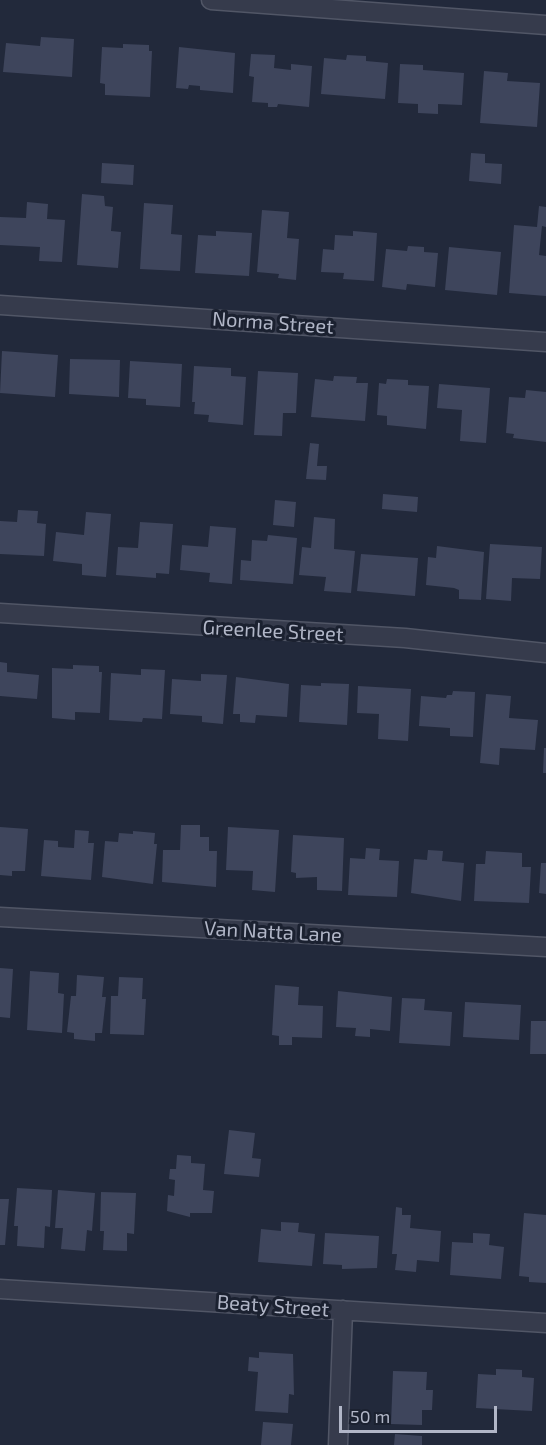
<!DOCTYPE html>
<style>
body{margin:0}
#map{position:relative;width:546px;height:1445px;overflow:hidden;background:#22293b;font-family:"Exo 2",sans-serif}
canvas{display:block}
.scale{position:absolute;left:339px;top:1406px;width:158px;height:27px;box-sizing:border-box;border:3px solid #b1b6c7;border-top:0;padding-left:8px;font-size:18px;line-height:21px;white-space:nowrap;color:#b1b6c7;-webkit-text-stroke:4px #1b2130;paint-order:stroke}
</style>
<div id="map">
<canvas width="546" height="1445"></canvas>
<div class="scale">50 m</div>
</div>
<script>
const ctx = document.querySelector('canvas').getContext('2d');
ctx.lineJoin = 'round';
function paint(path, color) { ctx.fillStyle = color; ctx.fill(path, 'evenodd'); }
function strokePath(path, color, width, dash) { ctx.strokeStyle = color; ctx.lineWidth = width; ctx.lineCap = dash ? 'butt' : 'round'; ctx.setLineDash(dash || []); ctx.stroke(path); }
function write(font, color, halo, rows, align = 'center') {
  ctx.font = font + ' "Exo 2",sans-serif'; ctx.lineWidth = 6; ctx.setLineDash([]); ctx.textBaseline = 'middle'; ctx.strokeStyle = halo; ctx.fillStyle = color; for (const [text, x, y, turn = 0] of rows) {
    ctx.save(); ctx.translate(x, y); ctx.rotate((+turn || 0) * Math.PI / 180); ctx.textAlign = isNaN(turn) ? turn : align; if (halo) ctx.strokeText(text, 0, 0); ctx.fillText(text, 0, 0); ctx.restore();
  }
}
paint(new Path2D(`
 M41,37L74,39L72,77L3,72L6,43L40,46Z
 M123,44L149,45V51H152L150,97L105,95V84L100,83L102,47L123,48Z
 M179,47L235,53L233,93L200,90V86L189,85L188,89L176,88Z
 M251,54L275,55L274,68L291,70V64L312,66L309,107L278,104L277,107H268V103L252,102L254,77L249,76Z
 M347,55L366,56V61L388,63L385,99L321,94L324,58L346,60Z
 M400,64L423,65V70L464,73L462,105L438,104V114L418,113V104L398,103Z
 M484,71L508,73L507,81L540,83L537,127L480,123Z
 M471,153L485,154V163L502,164L501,184L469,181Z
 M102,163L134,165L133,185L101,183Z
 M82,194L104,196L105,206L113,207L111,231L121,232L118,268L77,265Z
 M27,202L48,204L47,219L65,220L62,262L39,261L40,247L0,245V217L26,218Z
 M144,203L173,205L171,234L182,235L180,271L140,269Z
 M539,206L546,207V227L542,226L539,255L546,256V296L509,293L514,225L537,227Z
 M262,210L289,212L287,238L299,239L296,280L278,278L279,274L257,272Z
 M216,231L252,233L249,276L195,273L198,235L216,236Z
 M353,231L377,233L374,281L343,279L344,273L321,272L323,249L334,250L335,235L353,236Z
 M408,246L424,247V252L438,253L435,287L407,284L406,290L382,287L386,249L407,251Z
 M449,247L501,252L497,295L445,290Z
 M2,351L58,355L55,397L0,393Z
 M70,359L120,360L119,397L69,394Z
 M130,361L182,364L180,407L146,405V399L128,398Z
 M194,366L231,368V376L246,377L243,425L208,422L209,415L194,414L195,402H192Z
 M258,371L298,373L296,413H283L282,436L254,435Z
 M334,376L357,377L356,383H368L365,421L311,417L315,379L333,381Z
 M387,379L408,380V385L429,386L426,429L387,425V416L377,415L379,383L386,384Z
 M439,384L490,388L486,443L460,441L462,410L437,408Z
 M526,390L546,392V442L513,438L514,434L506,433L509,397L525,398Z
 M310,443L319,444L317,466H327L326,480L306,479Z
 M383,494L418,497L417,512L382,509Z
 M275,500L296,502L294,527L273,525Z
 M18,510L38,511L37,523L46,524L44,556L0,554V521L17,522Z
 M86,512L111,514L106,577L82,575V564L53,561L56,532L84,535Z
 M314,517L335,519L334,549L355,551L351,593L324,591L326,577L299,575L302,547L311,548Z
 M140,522L173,524L169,574L156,573V578L116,575L118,547L138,548Z
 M210,526L236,528L232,584L209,582L210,573L180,570L182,545L208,547Z
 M268,535L297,538L293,584L240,580L241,560L251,561L252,540L267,541Z
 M490,544L542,547L540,579L512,578L511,601L486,599Z
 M437,546L484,552L481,600L459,599V590L454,588L426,585L428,557L436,558Z
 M361,554L418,558L415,596L357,591Z
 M0,662L7,663V672L39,675L37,699L0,696Z
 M73,665L99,666V672H102L100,713L75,712V720L52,718V668L73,669Z
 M141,669L165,670L162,719L143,718L142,722L109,720L111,673L141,675Z
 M201,674L227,675L223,724L202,722V716L170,714L172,679L201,681Z
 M236,677L289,684L287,717L256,715L255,723L240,722V714H233Z
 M321,683L349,684L347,725L299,722L301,685L321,686Z
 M358,686L411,689L408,741L378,739L379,714L357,713Z
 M453,691L475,692L473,737L450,736V728L419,726L421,696L446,698L447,695H452Z
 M486,694L511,696L509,718L538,720L535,750L500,748L499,765L480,763Z
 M544,748H546V773H543Z
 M181,825H200V837H209V851H217L216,887L162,882L163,850H180Z
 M0,827L28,829L25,871H12V876L0,875Z
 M228,827L279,830L275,892L252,890L253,871L226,870Z
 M75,830L89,831L88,843H94L91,880L41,876L44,840L58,841V847L74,848Z
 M133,831L155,833L154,844H157L153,884L102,877L105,841L118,842L119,833L133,834Z
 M293,835L344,838L342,891L317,890V877L296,878V873L291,872Z
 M366,848L380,849L379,860L399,861L397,897L348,895L350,858L365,859Z
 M428,850L443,851L442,861L464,863L461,901L411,893L414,859L427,860Z
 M486,851L522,853V867H531L529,903L474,901L476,864H485Z
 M541,863H546V894L539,893Z
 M0,968L13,969L10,1018L0,1017Z
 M30,971L59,973L58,993L64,994L62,1033L27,1030Z
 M77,975L104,977L102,997H106L102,1033H95V1041L74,1039V1033L67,1032L71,996H76Z
 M119,977L143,978L142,999H146L144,1035L110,1034L111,996H118Z
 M275,985L299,987L298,1005L323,1006L322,1038L292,1037V1045H279V1036L272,1035Z
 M338,991L392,997L390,1031L370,1029V1037L355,1036L356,1028L336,1027Z
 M402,998L425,999L424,1010L452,1012L450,1046L399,1043Z
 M465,1002L521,1005L519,1040L463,1037Z
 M531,1021H546V1054H530Z
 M229,1130L255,1133L252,1158L261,1159L259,1177L224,1174Z
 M177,1155L191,1156V1163L205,1164L203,1190L214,1191L212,1213H190V1217L167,1211L168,1195L174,1196L175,1180L169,1179L170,1169H176Z
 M17,1188L52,1190L50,1227L45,1226L44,1248L17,1246L18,1226H14Z
 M58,1190L95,1193L92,1231L87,1230L85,1251L61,1249L63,1228H55Z
 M101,1192L136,1193L134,1234L127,1233V1251L103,1250L104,1231H100Z
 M0,1199H9L5,1245H0Z
 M396,1207L402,1208V1215H411L410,1228L441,1231L439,1262L417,1260L416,1272L395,1270L397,1254H392Z
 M524,1213L546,1215V1283L529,1282V1277L519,1276Z
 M281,1222L299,1223L298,1232L315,1234L312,1266L258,1262L261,1229L281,1231Z
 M325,1233L379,1236L377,1268L342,1269V1265L323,1264Z
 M473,1233L490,1234L489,1245L504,1247L501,1279L450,1275L452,1242L473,1243Z
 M259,1352L293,1354L294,1395L289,1394L288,1413L255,1411L258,1372L248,1371L249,1357L259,1358Z
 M496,1369L522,1370V1377L534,1378L532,1411L476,1408L478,1374L496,1375Z
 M393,1371L427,1372L426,1390H433L432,1410H422V1425L391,1424Z
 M263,1422L293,1424L291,1445H261Z
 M395,1434L422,1436V1445H394Z`), '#3e455c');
const street = new Path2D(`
 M211,0L546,25
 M0,305L546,342
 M0,613L405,638L546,653
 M0,917L546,947
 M0,1289L546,1323
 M338,1445L343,1310`);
strokePath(street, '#515666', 21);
strokePath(street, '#363b4c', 18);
write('20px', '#b1b6c7', '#1b2130', [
 ["Norma Street",273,323,4],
 ["Greenlee Street",273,631,3],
 ["Van Natta Lane",273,932,3],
 ["Beaty Street",273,1306,4]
]);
</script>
